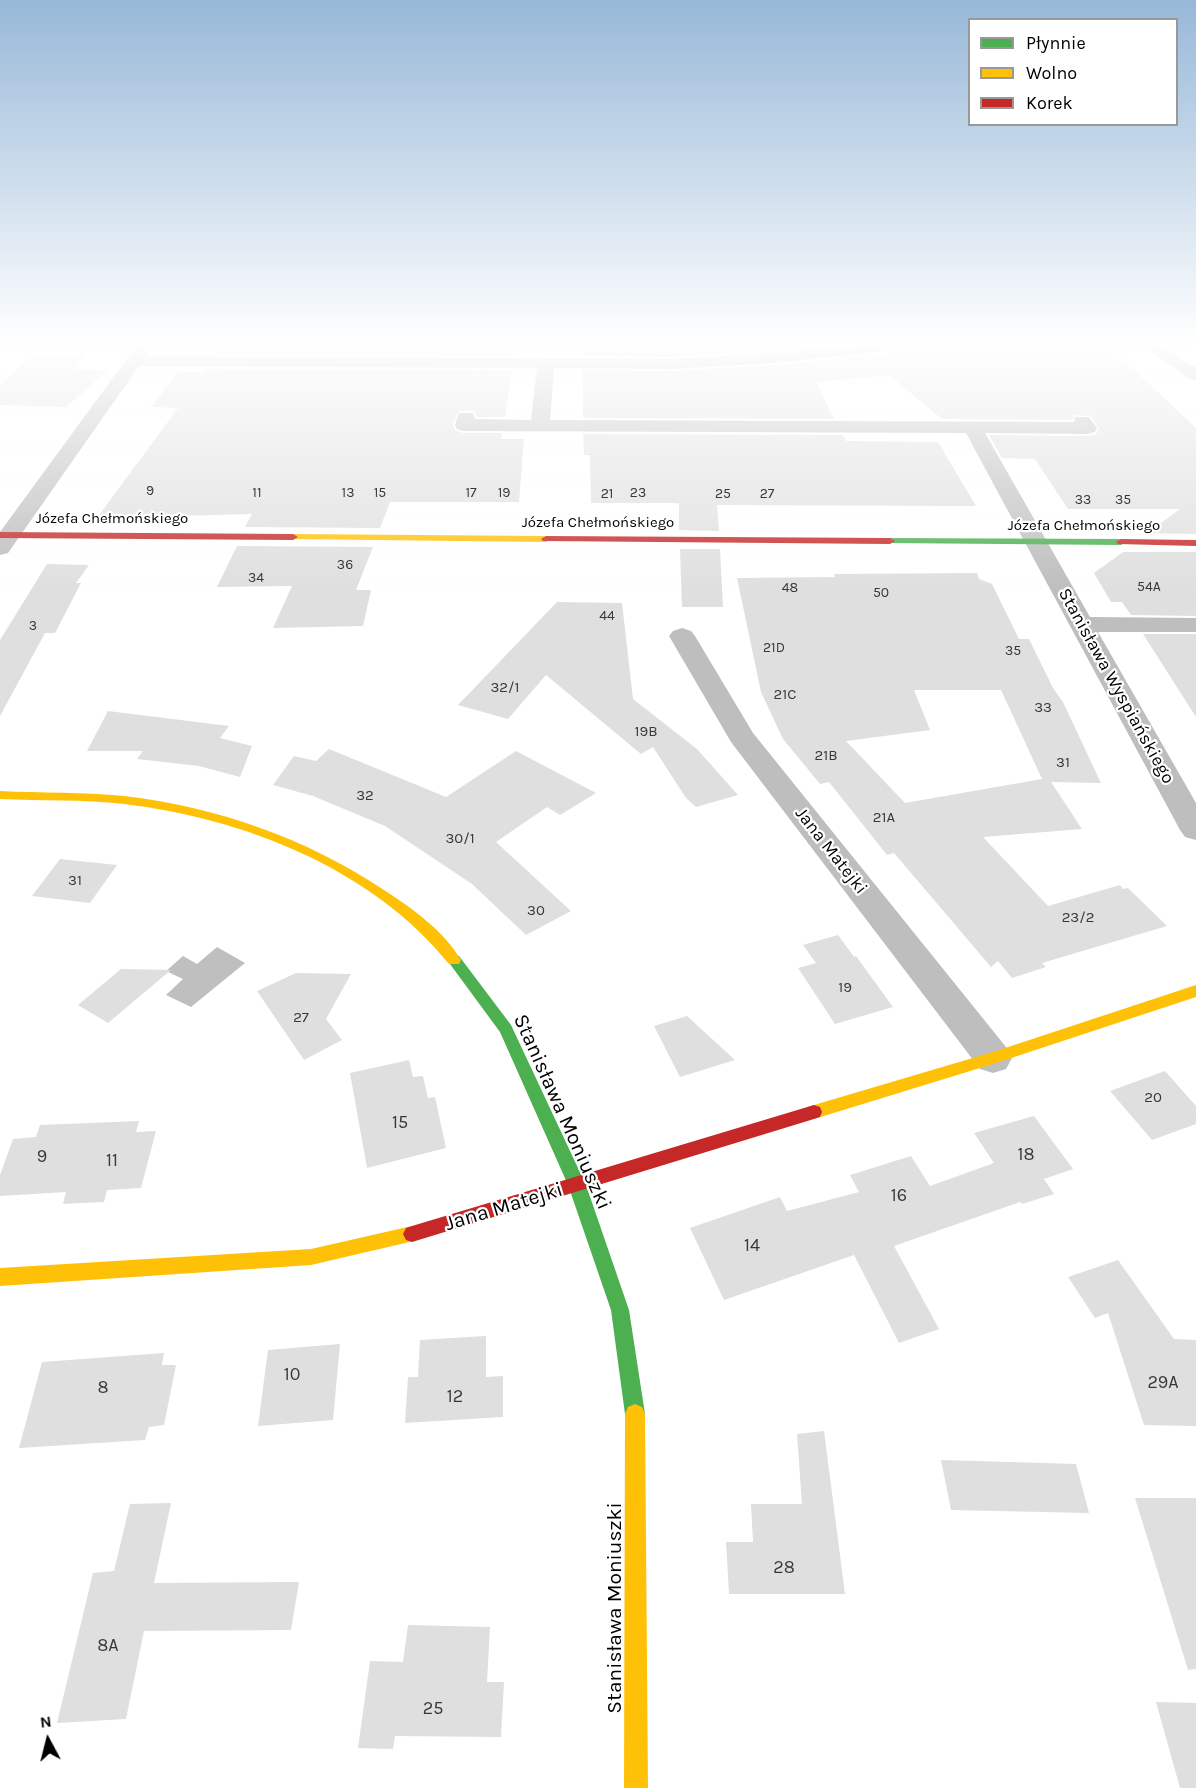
<!DOCTYPE html>
<meta charset="utf-8">
<style>
body{margin:0}
#map{position:relative;width:1196px;height:1788px;overflow:hidden;background:#fff;font-family:Karla,sans-serif}
canvas{display:block}
.legend{position:absolute;left:968px;top:18px;width:210px;height:108px;box-sizing:border-box;background:#fff;border:2px solid #999;margin:0;padding:8px 10px;list-style:none;font-size:18px;color:#000}
.legend li{display:flex;align-items:center;gap:12px;height:30px}
.legend b{width:30px;border:2px solid #999}
.north{position:absolute;left:18px;top:1710px;width:60px;height:60px;-webkit-text-stroke:4px #fff;paint-order:stroke;rotate:353deg;font-size:16px;font-weight:700;line-height:24px;text-align:center;color:#000}
.north::after{content:'';display:block;margin:auto;width:21px;height:27px;background:#000;clip-path:polygon(50% 0,100% 100%,50% 72%,0 100%)}
</style>
<div id="map">
<canvas width="1196" height="1788"></canvas>
<ul class="legend">
<li><b style="height:8px;background:#4caf50"></b>Płynnie</li>
<li><b style="height:8px;background:#ffc107"></b>Wolno</li>
<li><b style="height:8px;background:#c62828"></b>Korek</li>
</ul>
<div class="north">N</div>
</div>
<script>
const ctx = document.querySelector('canvas').getContext('2d');
ctx.lineJoin = 'round';
function paint(path, color) { ctx.fillStyle = color; ctx.fill(path, 'evenodd'); }
function write(font, color, halo, rows, align = 'center') {
  ctx.font = font + ' Karla,sans-serif'; ctx.lineWidth = 4.5; ctx.setLineDash([]); ctx.textBaseline = 'middle'; ctx.strokeStyle = halo; ctx.fillStyle = color; for (const [text, x, y, turn = 0] of rows) {
    ctx.save(); ctx.translate(x, y); ctx.rotate((+turn || 0) * Math.PI / 180); ctx.textAlign = isNaN(turn) ? turn : align; if (halo) ctx.strokeText(text, 0, 0); ctx.fillText(text, 0, 0); ctx.restore();
  }
}
paint(new Path2D(`
 M217,947L245,963L191,1007L166,995L183,979L166,971L183,956L197,964Z`), '#bfbfbf');
paint(new Path2D(`
 M227,340H505V342H516L514,356L217,354Z
 M790,340H882L775,351L671,357L582,356V341H792Z
 M1098,340L1111,348L1196,428V534L1147,533L1180,509H1068L1035,459L1002,458L989,435L1089,436L1096,434L1099,429L1091,416L1075,415L1072,420L942,419L889,375L816,382L834,419L583,418V370L671,371L775,365L927,349V353Z
 M33,354H88L73,369L108,370L66,407L0,405V385Z
 M206,369L512,370L505,417H477L474,411H459L453,424L455,430L463,433H502L501,439H524L519,502H390L380,528L245,527L252,514L97,518L178,408L151,407L178,372H203Z
 M583,434L843,435L846,441L938,442L976,506L717,505L719,531L679,530V503H591L590,455H584Z
 M237,546L373,547L356,590H371L363,626L273,628L292,586L217,587Z
 M680,549H720L723,607H682Z
 M1123,552H1196V616L1131,615L1122,602H1111L1094,573Z
 M47,564L89,565L76,583H81L55,633H45L0,716V640Z
 M977,573L979,579L992,584L1019,639H1029L1053,688L1063,702L1101,783L1051,782L1082,829L983,837L1048,906L1120,885L1123,889L1128,888L1167,926L1042,963L1046,967L1012,978L998,961L991,967L894,853L887,855L829,782L820,784L783,739L761,692L737,578L835,577L834,574ZM914,690H1001L1042,779L905,803L846,741L930,730Z
 M557,602L622,603L633,699L697,749L738,795L696,807L686,798L653,747L641,754L546,675L508,719L458,705Z
 M1143,634H1196V717Z
 M108,711L229,726L220,738L252,746L240,777L199,766L137,759L143,751H87Z
 M329,749L446,797L516,751L596,793L560,815L547,807L496,842L571,911L526,935L472,884L385,826L313,796L273,785L294,756L316,761Z
 M60,859L117,865L90,903L32,896Z
 M838,935L854,957L856,956L893,1007L835,1024L798,968L816,963L803,945Z
 M121,969L171,970L108,1023L78,1005Z
 M296,973L351,974L326,1019L342,1040L304,1060L257,991Z
 M687,1016L735,1060L680,1077L654,1026Z
 M409,1060L413,1077L423,1076L428,1098L435,1097L446,1148L367,1168L350,1073Z
 M1165,1071L1196,1106V1124L1152,1140L1110,1091Z
 M1034,1116L1073,1169L1044,1179L1054,1194L1022,1204L1020,1202L894,1246L939,1329L899,1343L854,1255L724,1300L690,1228L780,1197L787,1211L859,1192L850,1175L911,1156L930,1186L994,1163L974,1133Z
 M139,1121L136,1132L156,1131L141,1188L107,1190L104,1202L63,1204L66,1192L0,1196V1175L13,1139L36,1137L40,1125Z
 M1118,1260L1174,1339L1196,1340V1426L1144,1425L1108,1313L1095,1318L1068,1277Z
 M486,1336V1377L503,1376V1417L405,1423L408,1377H418L420,1340Z
 M340,1344L333,1420L258,1426L268,1350Z
 M164,1353L162,1365H176L164,1425L149,1427L145,1440L19,1448L42,1362Z
 M824,1431L845,1594H729L726,1542H753L751,1504H802L797,1434Z
 M941,1460L1076,1464L1089,1513L951,1510Z
 M1135,1498H1196V1669L1188,1670Z
 M171,1503L154,1583L299,1582L291,1630L144,1631L126,1719L57,1723L93,1573L114,1571L130,1504Z
 M408,1625L490,1627L487,1682H504L501,1737L395,1736L393,1749L358,1748L370,1661L403,1662Z
 M1156,1702L1196,1703V1788H1180Z`), '#dfdfdf');
paint(new Path2D(`
 M0,340L152,341L154,344L146,356L671,359L775,353L901,340H952L950,343L944,345L775,363L671,369L554,368L550,420L1074,422L1075,417H1089L1097,428L1095,432L1088,434L985,433L1090,617L1196,618V632H1098L1196,803V840L1185,837L1180,830L966,433L464,431L457,429L455,425L459,413H473L475,419L531,420L537,368L139,366L8,553L0,555V532L134,349L0,348Z
 M1133,340H1152L1196,368V380L1190,379Z
 M682,628L691,631L695,636L753,733L1006,1047L1012,1058L1006,1069L993,1073L980,1069L731,742L669,636L673,631Z`), '#bebebe');
paint(new Path2D(`
 M890,538L1121,539L1126,542L1121,545L887,543V539Z
 M454,955L459,956L511,1025L586,1185L629,1310L645,1414L642,1421L635,1424L628,1421L625,1414L611,1310L568,1185L500,1032L447,960L449,956Z`), '#4caf50');
paint(new Path2D(`
 M293,534L546,536L551,539L546,542L290,539L288,537Z
 M0,791C41,793 83,792 124,796C217,807 306,838 384,890C412,908 444,931 461,960L459,964H449C372,868 242,818 124,804C83,799 41,801 0,799Z
 M1196,985V997L993,1064L814,1119L808,1117L806,1112L808,1107L814,1105L993,1052Z
 M412,1226L418,1228L421,1234L418,1240L311,1265L0,1286V1268L311,1249Z
 M635,1404L642,1407L645,1414L648,1788H624L625,1414L628,1407Z`), '#ffc107');
paint(new Path2D(`
 M0,532L293,534L298,537L293,540L0,538Z
 M546,536L890,538L895,541L890,544L543,541L541,539Z
 M1121,539L1196,540V546L1118,544L1116,542Z
 M814,1105L820,1107L822,1112L820,1117L814,1119L412,1242L406,1240L403,1234L406,1228L412,1226Z`), '#c62828');
const sky = ctx.createLinearGradient(0, 0, 0, 590);
sky.addColorStop(0, '#97b8d8');
sky.addColorStop(0.58, '#fff');
sky.addColorStop(1, '#ffffff00');
ctx.fillStyle = sky;
ctx.fillRect(0, 0, 1196, 590);
write('14px', '#383838', null, [
 ["9",150,491],
 ["11",257,493],
 ["13",348,493],
 ["15",380,493],
 ["17",471,493],
 ["19",504,493],
 ["23",638,493],
 ["21",607,494],
 ["25",723,494],
 ["27",767,494],
 ["33",1083,500],
 ["35",1123,500],
 ["36",345,565],
 ["34",256,578],
 ["54A",1149,587],
 ["48",790,588],
 ["50",881,593],
 ["44",607,616],
 ["3",33,626],
 ["21D",774,648],
 ["35",1013,651]
]);
write('15px', '#000', '#fff', [
 ["Józefa Chełmońskiego",112,519],
 ["Józefa Chełmońskiego",598,523],
 ["Józefa Chełmońskiego",1084,526]
]);
write('15px', '#383838', null, [
 ["32/1",505,688],
 ["21C",785,695],
 ["33",1043,708],
 ["19B",646,732],
 ["21B",826,756],
 ["31",1063,763],
 ["32",365,796],
 ["21A",884,818],
 ["30/1",460,839],
 ["31",75,881],
 ["30",536,911],
 ["23/2",1078,918],
 ["19",845,988],
 ["27",301,1018],
 ["20",1153,1098]
]);
write('18px', '#000', '#fff', [
 ["Stanisława Wyspiańskiego",1116,686,61],
 ["Jana Matejki",831,851,52]
]);
write('18px', '#383838', null, [
 ["15",400,1123],
 ["18",1026,1155],
 ["9",42,1157],
 ["11",112,1161],
 ["16",899,1196],
 ["14",752,1246],
 ["10",292,1375],
 ["29A",1163,1383],
 ["8",103,1388],
 ["12",455,1397],
 ["28",784,1568],
 ["8A",108,1646],
 ["25",433,1709]
]);
write('21px', '#000', '#fff', [
 ["Stanisława Moniuszki",562,1112,66],
 ["Jana Matejki",504,1207,-17],
 ["Stanisława Moniuszki",615,1608,-90]
]);
</script>
